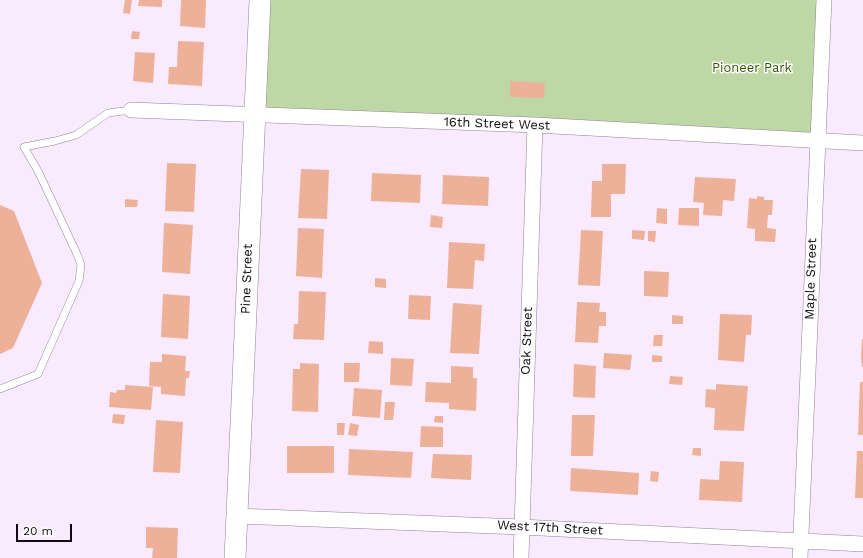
<!DOCTYPE html>
<style>
body{margin:0}
#map{position:relative;width:863px;height:558px;overflow:hidden;background:#f9ebfd;font-family:"Work Sans",sans-serif}
canvas{display:block}
.scale{position:absolute;left:16px;top:524px;width:56px;height:18px;box-sizing:border-box;border:2px solid #100b11;border-top:0;padding-left:5px;font-size:12px;line-height:14px;white-space:nowrap;color:#100b11;-webkit-text-stroke:3px #fefefe;paint-order:stroke}
</style>
<div id="map">
<canvas width="863" height="558"></canvas>
<div class="scale">20 m</div>
</div>
<script>
const ctx = document.querySelector('canvas').getContext('2d');
ctx.lineJoin = 'round';
function paint(path, color) { ctx.fillStyle = color; ctx.fill(path, 'evenodd'); }
function strokePath(path, color, width, dash) { ctx.strokeStyle = color; ctx.lineWidth = width; ctx.lineCap = dash ? 'butt' : 'round'; ctx.setLineDash(dash || []); ctx.stroke(path); }
function write(font, color, halo, rows, align = 'center') {
  ctx.font = font + ' "Work Sans",sans-serif'; ctx.lineWidth = 3; ctx.setLineDash([]); ctx.textBaseline = 'middle'; ctx.strokeStyle = halo; ctx.fillStyle = color; for (const [text, x, y, turn = 0] of rows) {
    ctx.save(); ctx.translate(x, y); ctx.rotate((+turn || 0) * Math.PI / 180); ctx.textAlign = isNaN(turn) ? turn : align; if (halo) ctx.strokeText(text, 0, 0); ctx.fillText(text, 0, 0); ctx.restore();
  }
}
paint(new Path2D(`
 M260,0H824L817,140L254,115Z`), '#bed8a5');
paint(new Path2D(`
 M125,0H132L130,14L123,13Z
 M139,0H162V7L138,6Z
 M181,0H206L205,28L180,26Z
 M132,31L140,32L139,39H131Z
 M178,41L204,42L202,86L168,84L169,67H177Z
 M135,52L155,53L153,83L133,81Z
 M510,81L545,83L544,98L510,97Z
 M167,163L196,164L194,212L165,211Z
 M602,164H626L625,194H611V217H591L592,181H602Z
 M301,169L329,170L327,219L298,218Z
 M372,173L421,175L420,203L371,201Z
 M443,175L489,177L488,206L442,204Z
 M695,177L736,179L734,201L723,200L722,216L703,215L704,203L693,202Z
 M757,196L764,197V200H773L772,215H768L767,228L776,229L775,242L755,241V229L747,228L749,198L757,199Z
 M125,199L138,200L137,207H125Z
 M0,205L14,211L42,283L13,348L0,354Z
 M657,208L667,209V224L656,223Z
 M679,208H699V226L678,225Z
 M431,215L443,217L442,228L430,227Z
 M164,223L193,225L190,274L162,272Z
 M298,228L324,229L322,278L296,276Z
 M581,230L603,231L600,286L578,285Z
 M632,230L645,231L644,240L632,239Z
 M648,231H656L655,242L648,241Z
 M449,242L485,244L484,261L475,260L473,289L447,288Z
 M644,271L669,272L668,297L644,296Z
 M375,278L386,279V288L375,287Z
 M299,291L326,292L324,340L293,339L294,324H298Z
 M163,294L190,296L188,339L161,337Z
 M409,295L431,296L430,320L408,319Z
 M577,302L600,303L599,312H606V326H599L598,343L575,342Z
 M453,303L482,305L479,354L450,353Z
 M720,314L752,315L751,335H746L744,362L718,360Z
 M672,315L683,316V324H672Z
 M654,335H663L662,346H653Z
 M862,339H863V367H862L861,357Z
 M369,341L383,342V354L368,353Z
 M604,353L632,355L630,370L603,368Z
 M162,354L186,356L185,371H190L189,378H186L185,396L161,394V387L149,386L150,362H162Z
 M652,355L662,356V362H652Z
 M391,358L414,359L412,386L390,385Z
 M300,363L319,364L318,412L292,411L293,369H300Z
 M344,363H360L359,382H344Z
 M574,364L596,366L595,398L573,397Z
 M451,366L473,367V378H477L476,411L449,409V403L425,402L426,382L451,383Z
 M670,376L683,377L682,385L669,384Z
 M860,382H863V435H858Z
 M716,384L748,386L744,431L714,430L715,408L705,407L706,389L716,390Z
 M125,385L153,387L151,410L109,407L110,392L116,393L117,390H125Z
 M354,388L382,390L380,418L352,416Z
 M385,402H395L393,420H384Z
 M113,414L125,415L124,424L112,423Z
 M572,415H595L593,456H571Z
 M435,416H443V423L434,422Z
 M156,420L183,422L180,473L153,472Z
 M337,423H345L344,435H337Z
 M350,423L359,425L357,436L348,435Z
 M421,426L443,427V447H420Z
 M287,446H334V473H287Z
 M693,448H701V456L692,455Z
 M349,449L413,452L411,478L348,475Z
 M857,451H863V498H855Z
 M433,454L472,455L471,480L431,478Z
 M720,461L744,462L742,502L699,500L700,479L719,480Z
 M571,468L639,473L638,495L570,491Z
 M651,471L659,472L658,482L650,481Z
 M146,527L178,528L177,558H152L153,548H146Z`), '#edb19a');
const lane = new Path2D(`
 M0,389L38,374L79,281L81,265L77,254L38,171L24,147L55,141L76,135L108,113L131,110`);
const street = new Path2D(`
 M131,110L535,125L863,143
 M237,516L521,527L863,544
 M521,558L535,125
 M800,558L824,0`);
const secondary = new Path2D(`
 M235,558L260,0`);
strokePath(lane, '#8f8293', 8);
strokePath(street, '#8f8293', 16);
strokePath(secondary, '#8f8293', 22);
strokePath(lane, '#fff', 7);
strokePath(street, '#fff', 15);
strokePath(secondary, '#fff', 21);
write('13px', '#365605', '#fefefe', [
 ["Pioneer Park",752,68]
]);
write('13px', '#100b11', '#fefefe', [
 ["16th Street West",497,124,2],
 ["Pine Street",247,279,-88],
 ["Maple Street",811,279,-88],
 ["Oak Street",527,341,-88],
 ["West 17th Street",550,528,3]
]);
</script>
